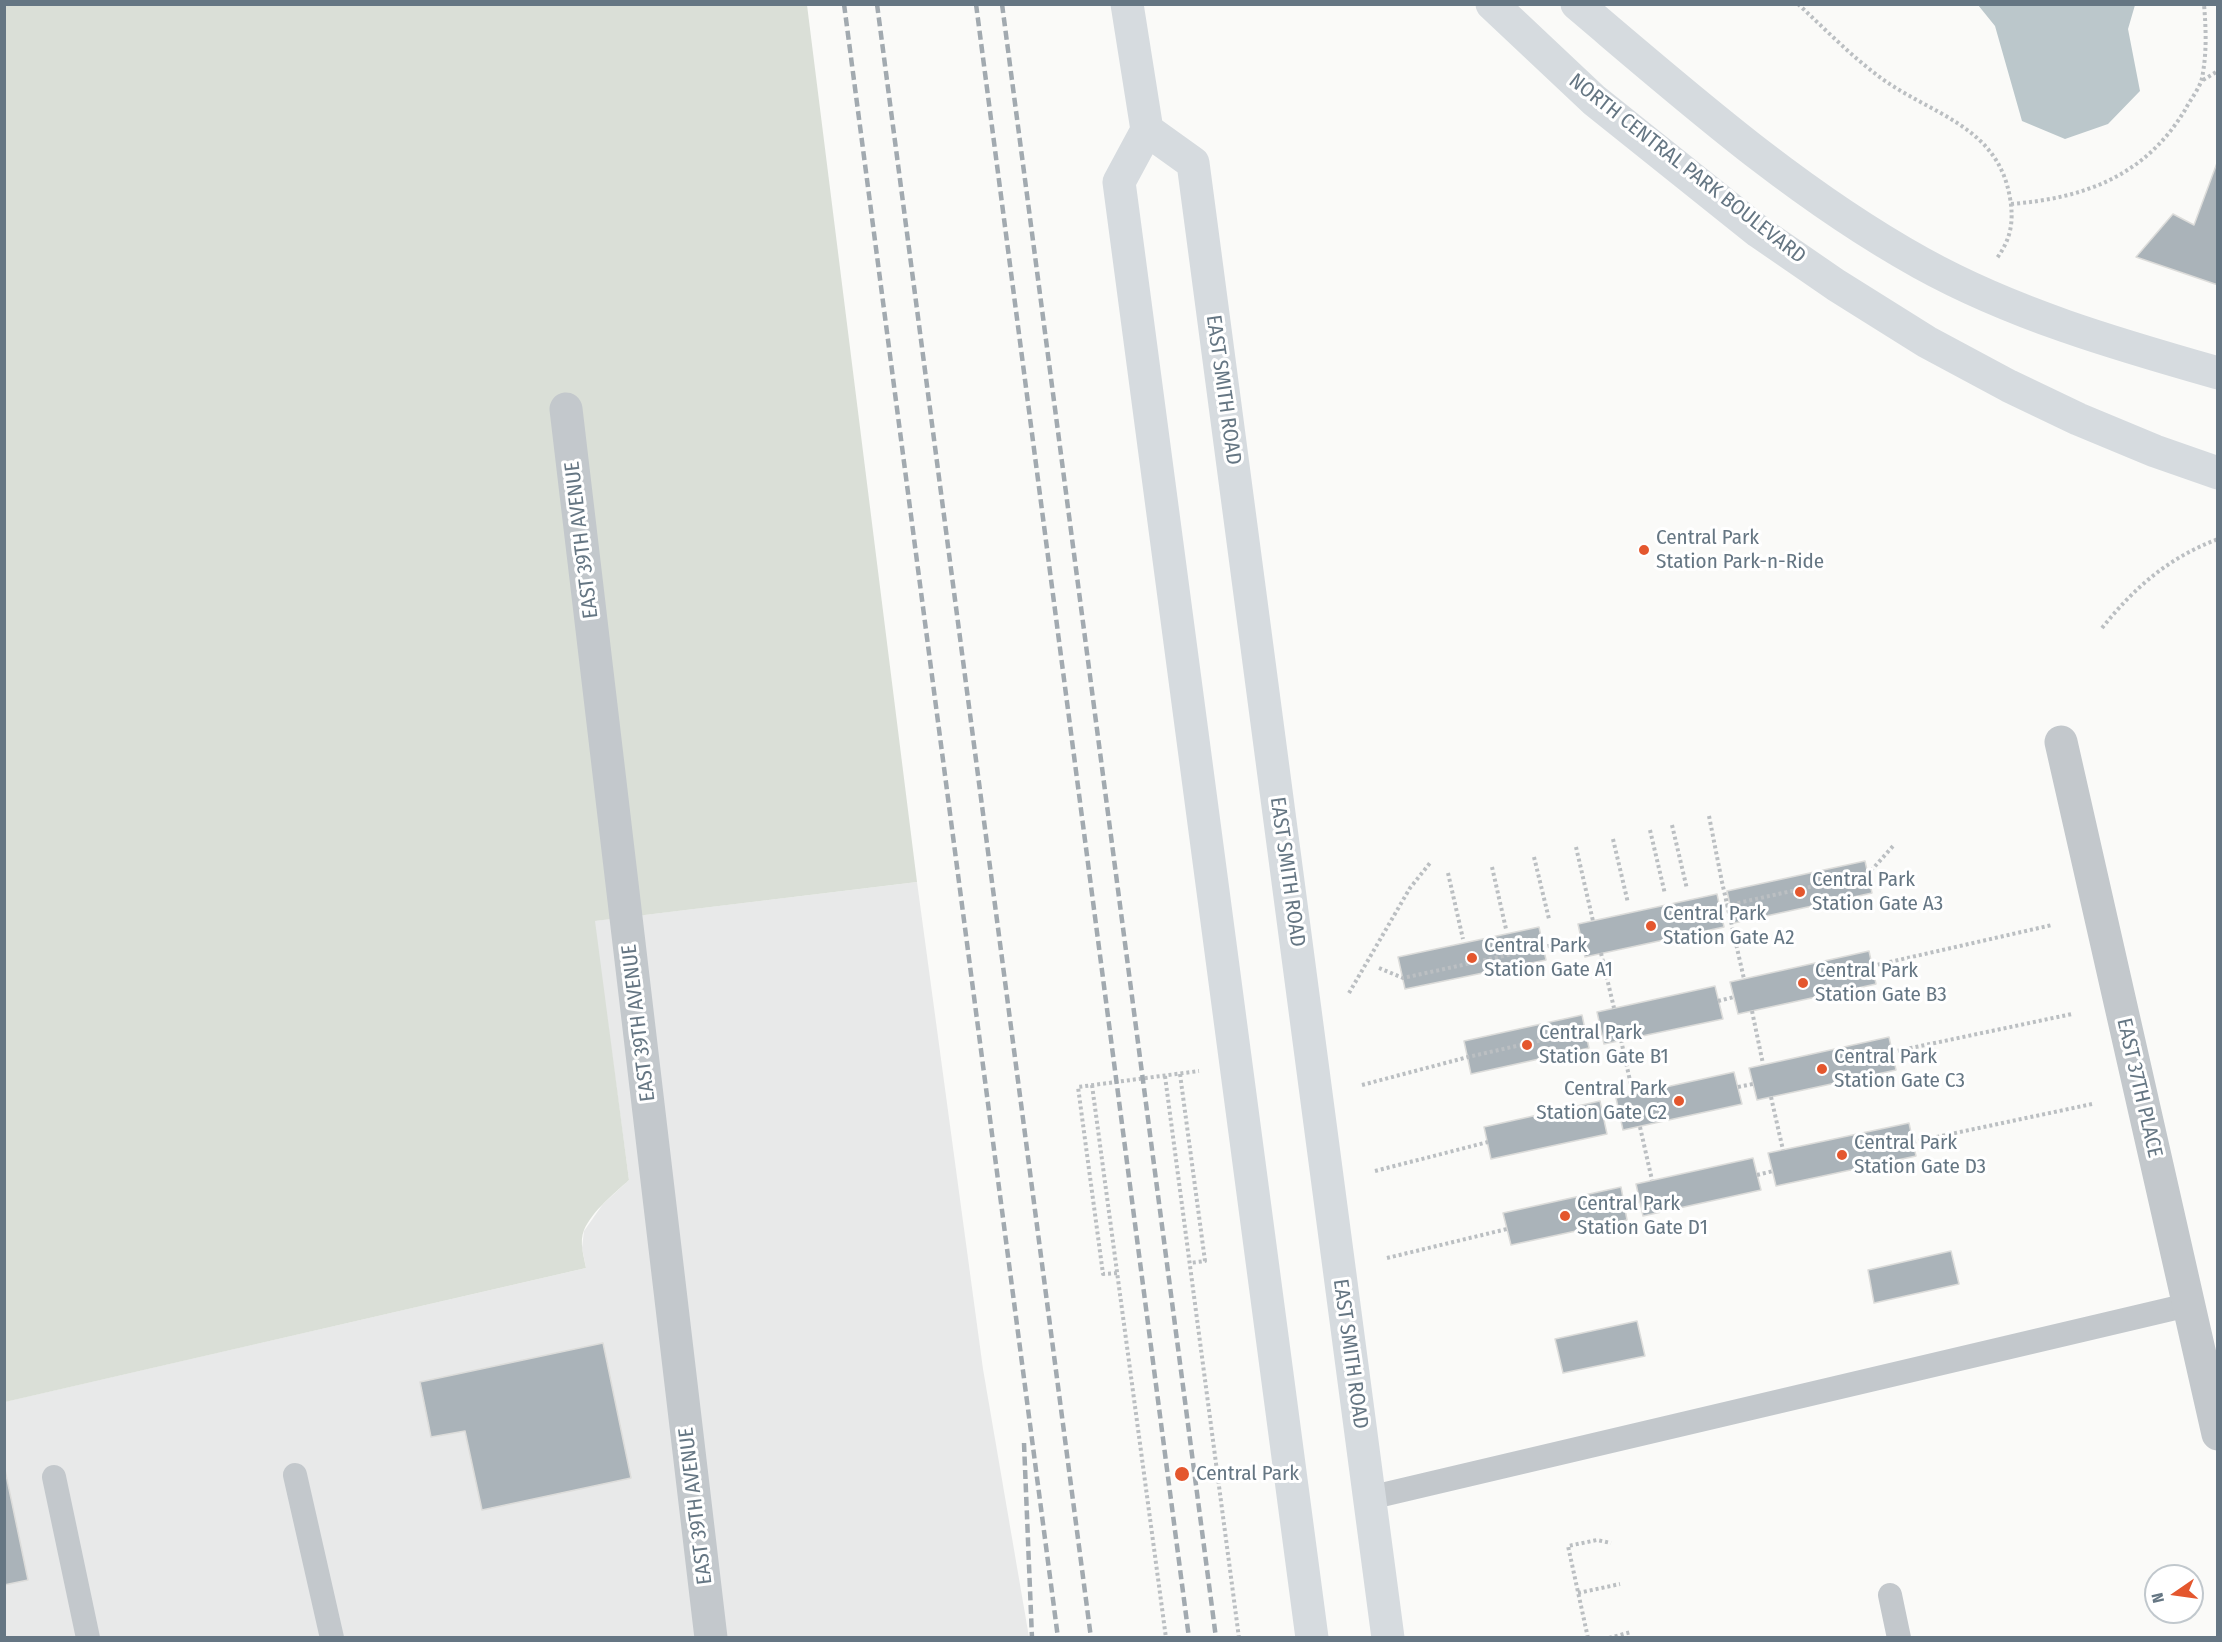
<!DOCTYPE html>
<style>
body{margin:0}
#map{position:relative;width:2222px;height:1642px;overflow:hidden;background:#fafaf8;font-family:"Fira Sans Condensed",sans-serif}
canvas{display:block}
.frame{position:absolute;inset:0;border:6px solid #657683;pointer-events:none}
.north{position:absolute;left:2144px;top:1564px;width:60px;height:60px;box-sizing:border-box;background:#fff;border:2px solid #c1c8cd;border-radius:50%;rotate:257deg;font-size:16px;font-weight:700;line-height:24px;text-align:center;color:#657683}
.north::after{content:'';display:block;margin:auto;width:21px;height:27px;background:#e4572e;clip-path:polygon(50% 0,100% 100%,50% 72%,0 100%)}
</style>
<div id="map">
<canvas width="2222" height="1642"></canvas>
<div class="frame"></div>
<div class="north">N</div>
</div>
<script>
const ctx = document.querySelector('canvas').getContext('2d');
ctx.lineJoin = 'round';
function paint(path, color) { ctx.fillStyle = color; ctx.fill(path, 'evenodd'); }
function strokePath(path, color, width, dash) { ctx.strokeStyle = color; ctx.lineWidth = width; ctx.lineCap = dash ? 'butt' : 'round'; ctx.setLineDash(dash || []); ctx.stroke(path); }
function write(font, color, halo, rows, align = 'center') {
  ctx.font = font + ' "Fira Sans Condensed",sans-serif'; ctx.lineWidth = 6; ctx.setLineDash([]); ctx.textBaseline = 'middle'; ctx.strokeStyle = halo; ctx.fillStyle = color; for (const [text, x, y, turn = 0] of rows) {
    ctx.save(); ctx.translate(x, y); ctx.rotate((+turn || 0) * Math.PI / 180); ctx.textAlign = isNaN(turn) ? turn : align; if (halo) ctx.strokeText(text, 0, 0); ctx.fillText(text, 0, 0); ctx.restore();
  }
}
paint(new Path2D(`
 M917,882L983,1369L1029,1637H5L4,1402L586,1268L582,1248L584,1231L603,1204L629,1180L594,921Z`), '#e8e9e9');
paint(new Path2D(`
 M4,5H807L917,882L595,921L629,1180C614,1194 593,1210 584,1230C579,1242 584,1257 586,1268L5,1402Z`), '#dadfd7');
paint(new Path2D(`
 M1978,5H2135L2128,29L2140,91L2108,124L2065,139L2022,121L1995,26Z`), '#bbc7cb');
const building = new Path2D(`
 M2217,163L2218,285L2136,257L2173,214L2194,225Z
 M1865,861L1872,893L1734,923L1727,891Z
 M1717,894L1724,927L1585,957L1578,924Z
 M1539,927L1546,960L1405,989L1398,957Z
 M1869,951L1876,984L1738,1014L1730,982Z
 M1715,986L1723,1019L1604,1044L1597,1012Z
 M1582,1015L1589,1048L1471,1074L1464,1041Z
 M1889,1037L1896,1070L1757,1100L1749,1068Z
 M1734,1072L1742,1104L1623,1130L1616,1098Z
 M1600,1101L1607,1134L1491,1159L1484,1127Z
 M1909,1123L1916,1156L1776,1186L1768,1153Z
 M1753,1158L1761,1190L1643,1216L1636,1184Z
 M1621,1187L1627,1220L1511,1245L1503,1213Z
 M1951,1251L1959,1284L1874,1303L1868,1270Z
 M1637,1321L1645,1356L1563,1373L1555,1339Z
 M603,1343L631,1478L482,1510L465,1431L431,1437L420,1382Z
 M4,1465L28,1580L4,1585Z`);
paint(building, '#aab3b9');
strokePath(building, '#dcdcda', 1.5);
strokePath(new Path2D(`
 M1798,4C1825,29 1851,56 1881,78C1932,115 1998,126 2010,198C2014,221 2011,239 1997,258
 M2203,80L2218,71
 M2011,204C2085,198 2145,176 2185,110C2190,100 2200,88 2202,78C2207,53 2206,29 2204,4
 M2102,628C2135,587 2168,558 2218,539
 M1709,816L1722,882L1744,979
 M1672,825L1687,889
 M1650,830L1665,894
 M1613,839L1628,903
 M1576,847L1593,921
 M1534,857L1549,919
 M1492,867L1506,929
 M1448,873L1463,939
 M1720,907L1868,874L1894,845
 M1601,953L1614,1008
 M1872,966L2052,925
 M1379,968L1403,978L1581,939
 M1349,993L1410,888L1430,863
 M1718,1001L1734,997
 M1752,1011L1763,1064
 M1621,1040L1633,1094
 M1892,1052L2072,1014
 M1180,1074L1205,1261L1190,1263
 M1165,1076L1239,1638
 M1092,1085L1166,1638
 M1362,1085L1468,1057L1600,1027
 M1738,1087L1753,1084
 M1771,1097L1783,1150
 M1604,1118L1620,1114
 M1640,1127L1652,1180
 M1913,1142L2092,1104
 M1375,1171L1488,1142
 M1757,1175L1773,1171
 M1624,1204L1640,1201
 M1387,1258L1507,1229
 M1117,1273L1103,1274L1078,1087L1199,1071
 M1578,1593L1620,1584
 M1588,1638L1568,1546L1597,1540L1611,1543
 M1609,1638L1631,1632`), '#bbbfc2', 4, [3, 3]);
strokePath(new Path2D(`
 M295,1475L332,1638
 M54,1477L88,1638
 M1369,1498L2188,1305
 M1890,1595L1899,1638`), '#c3c8cc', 24);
strokePath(new Path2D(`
 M566,409L711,1638
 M2061,742L2218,1434`), '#c3c8cc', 33);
strokePath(new Path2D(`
 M1127,4L1147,130L1119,182L1312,1638
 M1492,4L1594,100L1759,232L1836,285L1927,342L2009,386L2078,419L2155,451L2218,473
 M1577,4C1687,97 1795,193 1921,263C2013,314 2116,344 2218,373
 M1147,130L1193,163L1388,1638`), '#d6dbdf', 33);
strokePath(new Path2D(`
 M844,4L1058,1638
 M877,4L1091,1638
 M976,4L1189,1638
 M1002,4L1216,1638
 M1024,1443L1032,1638`), '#a2aab0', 4.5, [9, 4.5]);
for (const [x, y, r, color] of [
 [1644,550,6,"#e4572e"],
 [1800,892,6,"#e4572e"],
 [1651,926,6,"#e4572e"],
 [1472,958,6,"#e4572e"],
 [1803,983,6,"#e4572e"],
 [1527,1045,6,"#e4572e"],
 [1822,1069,6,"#e4572e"],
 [1679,1101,6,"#e4572e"],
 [1842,1155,6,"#e4572e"],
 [1565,1216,6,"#e4572e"],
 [1182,1474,8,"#e4572e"]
]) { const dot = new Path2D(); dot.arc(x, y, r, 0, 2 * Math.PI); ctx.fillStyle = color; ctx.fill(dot); strokePath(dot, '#fff', 2); }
write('21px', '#657683', '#fff', [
 ["NORTH CENTRAL PARK BOULEVARD",1687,169,38],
 ["EAST SMITH ROAD",1223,390,82],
 ["EAST 39TH AVENUE",582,540,-97],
 ["EAST SMITH ROAD",1287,872,82],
 ["EAST 39TH AVENUE",639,1023,-97],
 ["EAST 37TH PLACE",2139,1088,77],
 ["EAST SMITH ROAD",1350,1354,82],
 ["EAST 39TH AVENUE",696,1506,-97]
]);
write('21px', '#657683', '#fff', [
 ["Central Park",1656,538],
 ["Station Park-n-Ride",1656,562],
 ["Central Park",1812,880],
 ["Station Gate A3",1812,904],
 ["Central Park",1663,914],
 ["Station Gate A2",1663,938],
 ["Central Park",1484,946],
 ["Station Gate A1",1484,970],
 ["Central Park",1815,971],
 ["Station Gate B3",1815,995],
 ["Central Park",1539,1033],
 ["Station Gate B1",1539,1057],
 ["Central Park",1834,1057],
 ["Station Gate C3",1834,1081],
 ["Central Park",1667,1089,"right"],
 ["Station Gate C2",1667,1113,"right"],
 ["Central Park",1854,1143],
 ["Station Gate D3",1854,1167],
 ["Central Park",1577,1204],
 ["Station Gate D1",1577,1228],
 ["Central Park",1196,1474]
], 'left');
</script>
